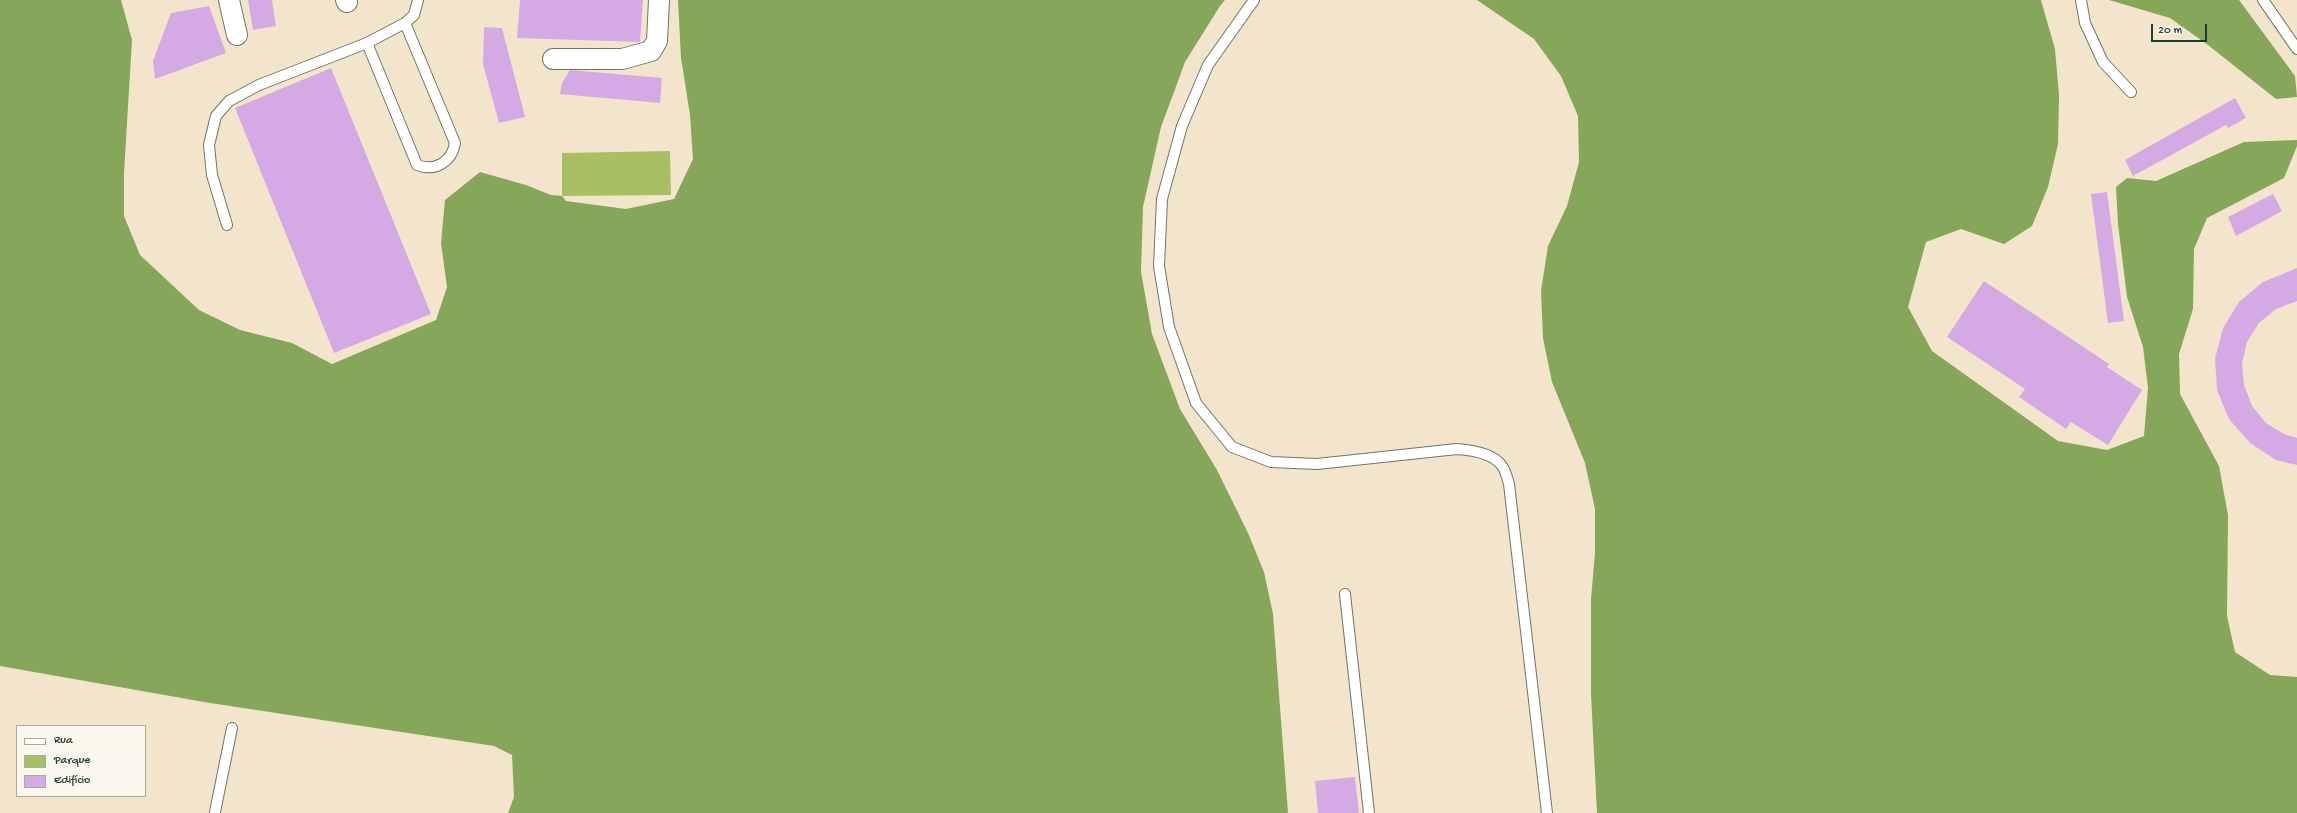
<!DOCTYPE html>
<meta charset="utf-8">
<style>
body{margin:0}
#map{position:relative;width:2297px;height:813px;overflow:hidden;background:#f3e5cc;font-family:"Gochi Hand",sans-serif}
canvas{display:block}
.legend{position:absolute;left:16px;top:725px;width:130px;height:72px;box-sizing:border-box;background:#fbf7ec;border:1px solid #a3ada2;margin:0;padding:5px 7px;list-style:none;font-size:12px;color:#1f3d34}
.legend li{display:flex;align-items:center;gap:8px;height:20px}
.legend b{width:20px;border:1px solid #a3ada2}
.scale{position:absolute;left:2151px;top:24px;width:56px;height:18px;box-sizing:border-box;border:2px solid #1f3d34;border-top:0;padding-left:5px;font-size:12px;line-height:14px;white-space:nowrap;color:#1f3d34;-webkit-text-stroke:3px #fbf7ec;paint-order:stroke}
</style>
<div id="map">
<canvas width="2297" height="813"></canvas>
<ul class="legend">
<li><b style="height:5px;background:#fff"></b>Rua</li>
<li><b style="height:11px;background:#a9bf64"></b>Parque</li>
<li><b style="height:11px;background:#d5aae4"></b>Edifício</li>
</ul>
<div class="scale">20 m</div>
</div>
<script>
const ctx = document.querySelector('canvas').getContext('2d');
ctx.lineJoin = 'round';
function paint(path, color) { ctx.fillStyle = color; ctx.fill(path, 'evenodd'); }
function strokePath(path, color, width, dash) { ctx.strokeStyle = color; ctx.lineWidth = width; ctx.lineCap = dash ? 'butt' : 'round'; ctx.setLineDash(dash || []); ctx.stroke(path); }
paint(new Path2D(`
 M670,151L671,195L562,196V153Z`), '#a9bf64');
paint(new Path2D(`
 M0,0H121L132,40L124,173V216L140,255L199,310L240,330L292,343L332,364L436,320L447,287L441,243L445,200L480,172L526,185L551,195L562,196L566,201L626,209L674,199L693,159L690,115L681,58L678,0H1225L1220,6L1185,62L1161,127L1143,207L1141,272L1152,334L1180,409L1217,470L1248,533L1264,572L1273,614L1288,813H508L514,797L512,755L494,746L210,703L0,666Z
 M1477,0H2041L2055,49L2059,95L2058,144L2048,187L2032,226L2004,244L1961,229L1926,242L1908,307L1932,351L2058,441L2107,450L2144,436L2148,388L2143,347L2127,297L2118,224L2116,187L2127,178L2156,181L2244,142L2297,140V146L2284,178L2207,218L2194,249L2193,309L2179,354L2180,394L2219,466L2228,515L2227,616L2235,652L2270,675L2297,677V813H1597L1591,694V599L1595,553V509L1585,463L1552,382L1543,338L1541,291L1548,246L1567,206L1579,162L1578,116L1561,76L1534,39Z
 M2109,0H2239L2295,76L2297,97L2276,99L2208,45L2170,18Z`), '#86a65a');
paint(new Path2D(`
 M248,0H272L276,26L253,30Z
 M520,0H643L640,42L517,38Z
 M209,6L226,53L155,79L153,61L171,13Z
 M484,27L502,28L525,117L499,123L483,64Z
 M331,68L431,314L334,353L235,108Z
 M570,70L662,78L660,103L560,94L562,83Z
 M2235,98L2246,118L2228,128L2226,125L2133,176L2125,160Z
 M2107,192L2124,321L2108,323L2091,194Z
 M2273,194L2282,211L2236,236L2228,217Z
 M2297,268V301L2276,309L2259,323L2247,342L2242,363L2244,385L2252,406L2266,423L2284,434L2297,438V465L2276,460L2250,443L2229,419L2217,390L2215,359L2223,328L2239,302L2263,282Z
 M1984,281L2109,364L2107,367L2142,390L2108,445L2071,422L2066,429L2019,397L2025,389L1947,337Z
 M1355,777L1359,813H1318L1315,781Z`), '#d5aae4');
const service = new Path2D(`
 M1254,0L1208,65L1182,126L1162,199L1159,266L1169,327L1196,403L1232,447L1271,462L1317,464L1457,449C1471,450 1493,453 1502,466C1506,471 1507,478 1509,484L1547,813
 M2081,0L2085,23L2103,62L2131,92
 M2263,0L2297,49
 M367,43L417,165C435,172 452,162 455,143L405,23
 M227,225L212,175L209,145L216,116L229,101L259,85L367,43L405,23L414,15L418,0
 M1345,594L1369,813
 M215,812L232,728`);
const minor = new Path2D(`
 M229,0L237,35
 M346,0L347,2
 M553,59H622L651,51L657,41L659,0`);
strokePath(service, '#697869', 12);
strokePath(minor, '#697869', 22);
strokePath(service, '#fff', 10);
strokePath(minor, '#fff', 20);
</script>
